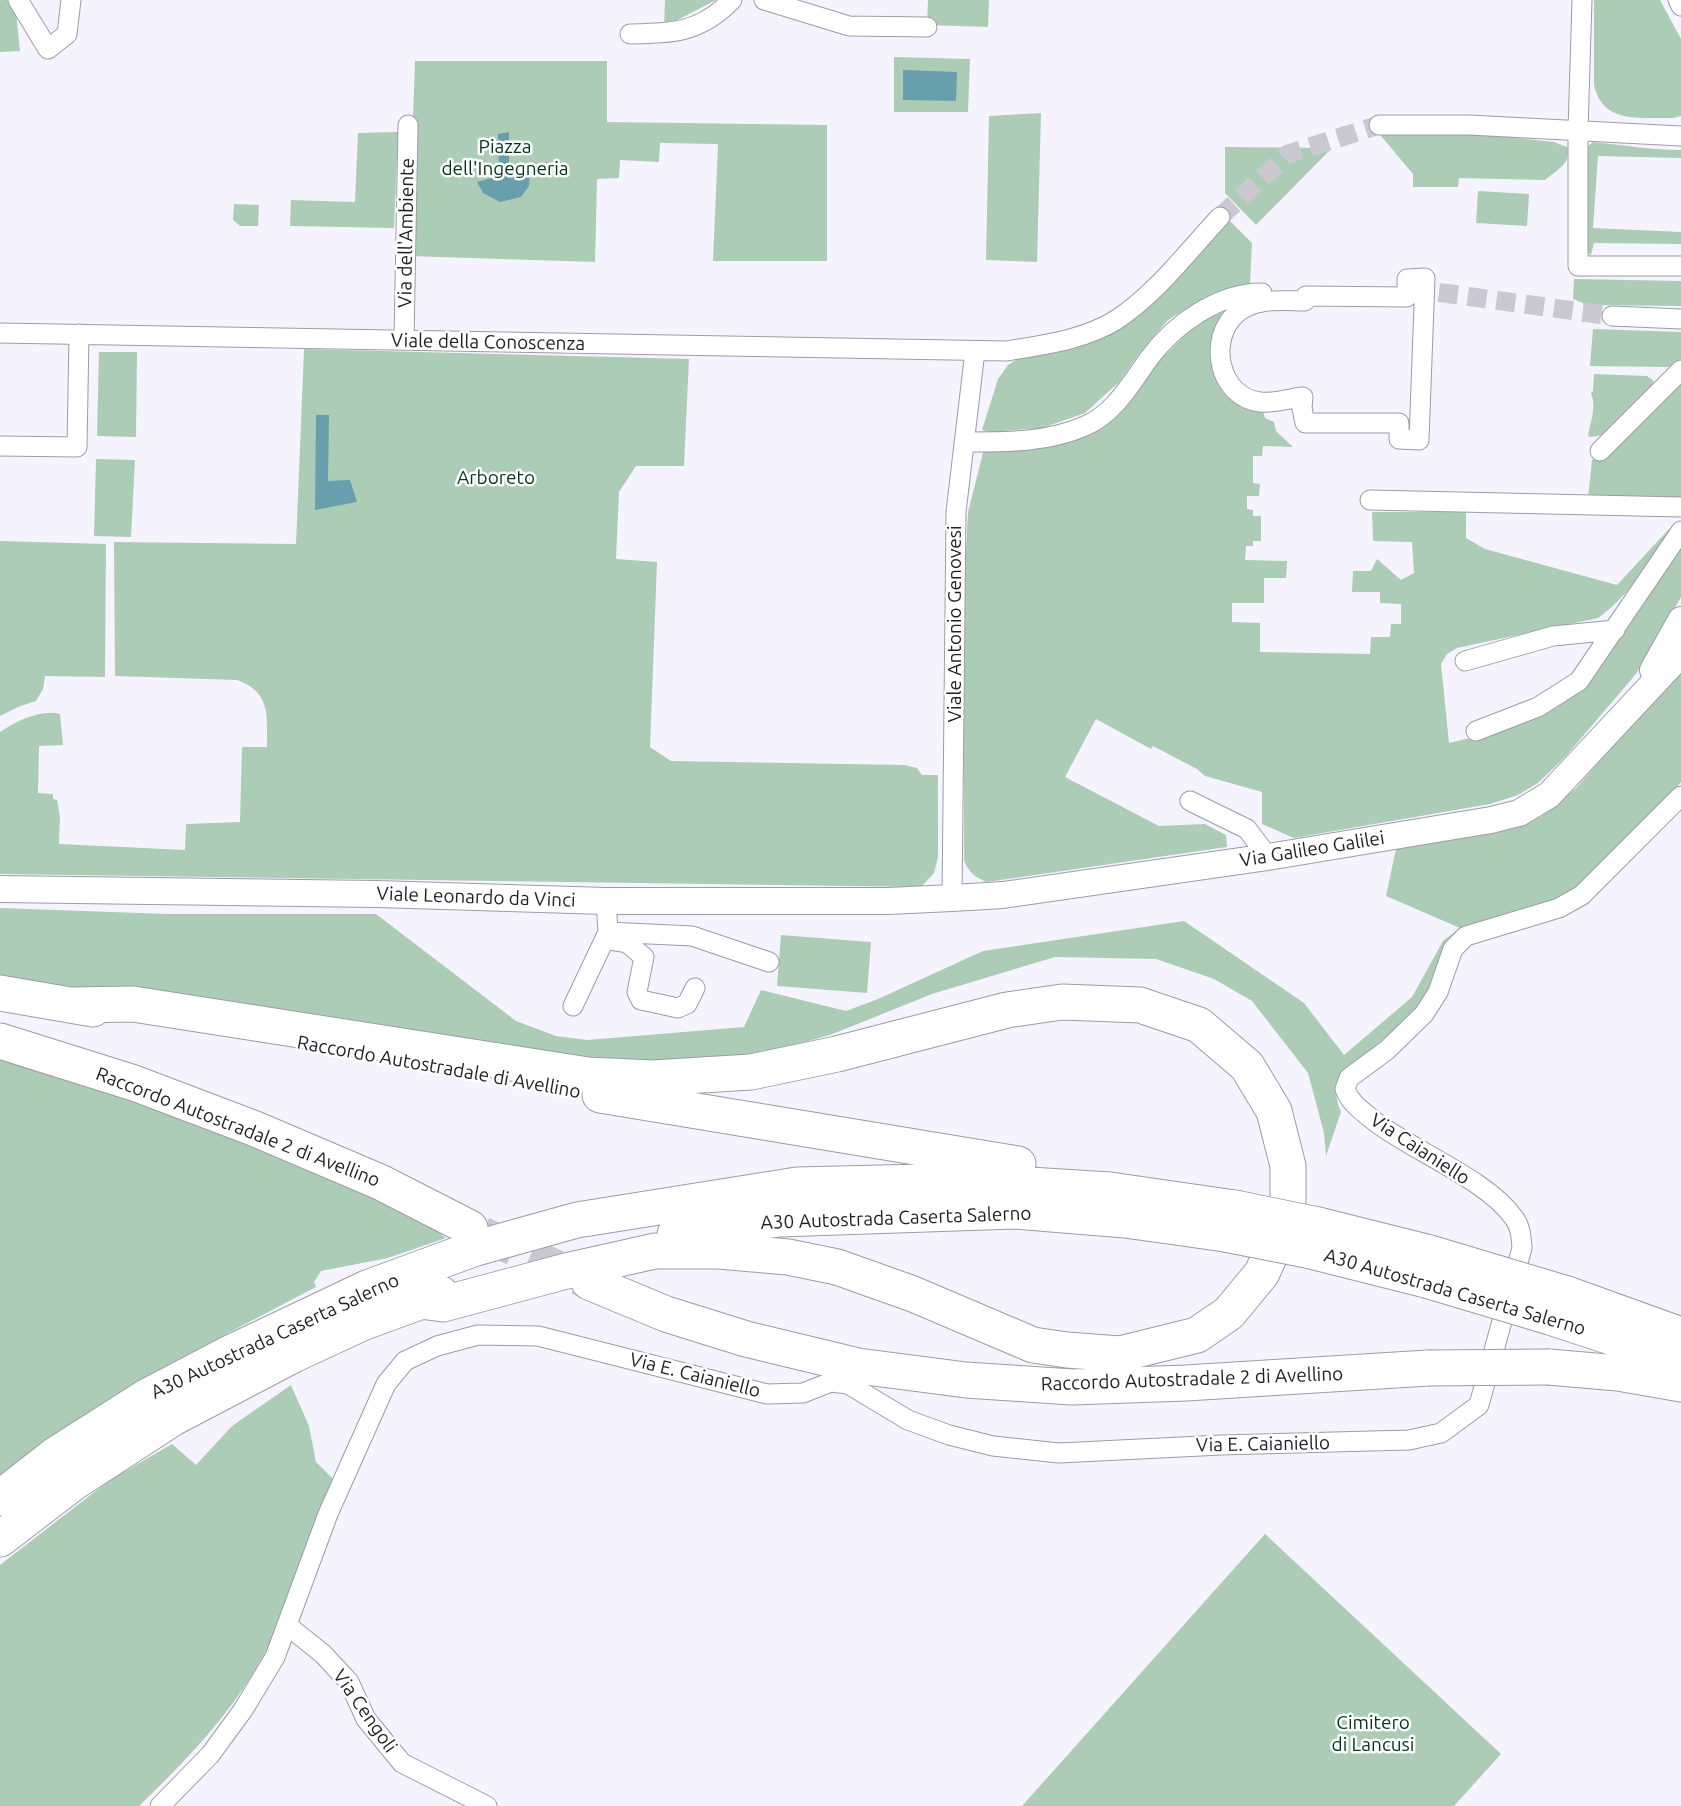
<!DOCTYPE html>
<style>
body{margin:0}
canvas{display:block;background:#f5f3fe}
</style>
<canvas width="1681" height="1806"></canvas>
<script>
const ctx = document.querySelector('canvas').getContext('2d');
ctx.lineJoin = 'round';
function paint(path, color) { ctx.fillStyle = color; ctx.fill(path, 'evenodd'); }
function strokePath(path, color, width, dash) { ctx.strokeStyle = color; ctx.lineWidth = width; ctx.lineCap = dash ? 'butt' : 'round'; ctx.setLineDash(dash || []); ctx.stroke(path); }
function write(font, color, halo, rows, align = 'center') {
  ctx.font = font + ' Ubuntu,sans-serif'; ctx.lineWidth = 5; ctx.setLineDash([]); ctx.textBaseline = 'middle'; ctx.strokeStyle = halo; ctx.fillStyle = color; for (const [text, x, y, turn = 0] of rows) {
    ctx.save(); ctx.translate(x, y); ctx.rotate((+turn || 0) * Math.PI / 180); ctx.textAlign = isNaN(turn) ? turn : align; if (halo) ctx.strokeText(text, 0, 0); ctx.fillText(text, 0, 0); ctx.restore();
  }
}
paint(new Path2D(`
 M0,0H8L16,13L20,51L0,52Z
 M665,0H716L664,27Z
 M928,0H989L988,27L927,25Z
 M1594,0H1660L1681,39V116L1673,118C1640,117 1603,125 1594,85Z
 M894,57L970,59L968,112H894Z
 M415,61H607V122L827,125V261H713L718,144L660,143L659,162L620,160L619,178L597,179L595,262L408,256Z
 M1041,113L1037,262L986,260L989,116Z
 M398,132L394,228L290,226L291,200L355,202L358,133Z
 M1381,132H1462L1554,142L1567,147C1572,163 1557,170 1545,180L1459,178L1458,187H1413V174L1381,136Z
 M1593,142C1623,145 1651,150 1681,150V158L1598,156L1593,228L1681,232V244L1594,243L1591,255L1585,252L1587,147Z
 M1225,147L1332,148L1256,225L1225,193Z
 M1478,191L1529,194L1527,226L1476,223Z
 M234,204L259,205L258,226H240L233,220Z
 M1230,221L1252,243L1250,284L1207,296L1168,320L1138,355L1119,382L1085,413L1042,428L990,432L982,430L998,379L1008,365L1023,355L1099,336Z
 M1574,279L1681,281V306L1583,305V303L1573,299Z
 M1226,311L1220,362L1260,402L1265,418L1274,422L1276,431L1293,447L1263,446L1262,456H1253V483L1260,484L1259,496H1247V509L1253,510V516H1261V541H1253V546H1246L1245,560L1287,561L1286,578H1264V603H1232V622L1260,623V652L1370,654L1371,637H1390L1391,624H1401V604L1380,603V592H1352L1353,571H1371L1377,559L1401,580L1414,573L1412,542L1373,541L1372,512H1466V538L1485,549L1617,585L1668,530L1674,527C1651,560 1631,594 1598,618L1457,648L1447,654L1441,664L1449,743L1487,734L1539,711L1630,620L1681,549V597L1636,674L1565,757L1538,783L1518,795L1490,804L1294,838L1262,824V792L1205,776L1197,769L1153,746L1151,749L1096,719L1065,777L1159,826L1205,824L1226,835L1227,847L987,882C976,878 968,872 964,860V591L968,512L983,453L986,449L1086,434L1198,322Z
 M1593,329L1681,332V360L1669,367L1590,366Z
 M304,349L689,359L684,466H636L619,492L616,559L657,562L650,747L671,761L904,765L917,768L922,775H938V857L934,873L921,887L0,874V732C17,721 40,709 60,714L63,745L39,746L38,793L53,794V799L57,800L60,817L59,844L185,850L186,824L240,822L242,747H267C267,716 271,692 237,680L115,676L114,542L296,544Z
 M99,352H137L136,437L97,436Z
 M1594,374L1647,376L1653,380L1654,385L1610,434L1591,437L1588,436C1590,422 1597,408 1591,393L1593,391Z
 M1681,381V501L1588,498L1592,460L1607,453Z
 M96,459L135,460L131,537L94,536Z
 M0,541L106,544L105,677L45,676L43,689L36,701L18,707L0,716Z
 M1681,668V782L1588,884L1562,900L1448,942L1439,957L1438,976L1421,1006L1341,1076C1335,1090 1335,1098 1341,1112L1326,1156L1324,1133L1308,1073L1252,1001L1214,979L1156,959L1055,957L932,994L830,1035L757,1055L614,1062L0,983V908L167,914H376L516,1021L556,1036L587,1040L744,1027L761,990L846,1011L878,999L983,951L1184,921L1304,1003L1344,1055L1412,997L1443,941L1460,928L1386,896L1396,849L1510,829L1540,817L1576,788Z
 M781,935L871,942L867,993L777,986Z
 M0,1055L141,1101L307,1167L416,1216L446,1238L388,1258L321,1271L314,1282L316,1287L148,1375L23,1458L0,1476Z
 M291,1385L309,1426L316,1462L333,1479C309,1539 293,1603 262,1658C230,1715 185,1762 139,1806H0V1565L110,1480L172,1444L196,1465L232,1426Z
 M1265,1534L1501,1754L1454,1806H1022Z`), '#adccb6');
paint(new Path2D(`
 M903,70L957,72L956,101L903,100Z
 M509,132V174L530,170L529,186L521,197L500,202L483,193L477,182L499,176L498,134Z
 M316,415H329L328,481L350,480L357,502L315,510Z`), '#679fac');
strokePath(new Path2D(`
 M1220,217L1288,154L1379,125
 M1410,293L1436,292L1612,316`), '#cac9d2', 19, [19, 10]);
strokePath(new Path2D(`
 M482,1234L584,1280`), '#cac9d2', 35, [35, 18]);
const street = new Path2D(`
 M18,0L48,49L67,34L71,0
 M764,0L849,26L927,27
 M1582,0L1578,130V266H1681
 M1678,0L1681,6
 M630,34C673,33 700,33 732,0
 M1379,125H1469L1681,136
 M1425,278L1419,440L1399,439V423H1305L1302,408L1303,397C1290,398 1273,404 1260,402C1218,397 1207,338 1237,313C1257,297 1282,301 1305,301L1306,296L1407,297V279Z
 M1612,316L1681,319
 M0,333L1007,351C1043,345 1084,340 1116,320C1156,294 1187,252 1220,217
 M404,340L408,125
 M964,442C1005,442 1046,443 1085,426C1115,413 1131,383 1150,357C1175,324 1218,293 1262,293
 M0,446L77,447L79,334
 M1600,451L1681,370
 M1370,500L1681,507
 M1465,661L1553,636L1615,630
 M1476,731L1538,707L1579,681L1681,531
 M1190,801L1247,829L1268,857
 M952,898L956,512L975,351
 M606,901L608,932L692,936L769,962
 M609,940L627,943L644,957L637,992L641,1000L678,1008L687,1004L695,988
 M573,1006L608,932
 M288,1626L323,1654L349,1682L366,1719L402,1763L487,1806
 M160,1806L210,1755L243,1710L275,1657L328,1514L386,1384L405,1361L437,1346L478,1335L538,1336L767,1394L803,1393L831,1382L848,1384L908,1420L949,1435L993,1446L1059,1453L1221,1445L1409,1440L1441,1433L1479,1405L1522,1248C1521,1237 1521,1227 1514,1218C1487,1179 1412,1151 1373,1120C1361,1110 1350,1103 1345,1089L1349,1078L1387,1050L1424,1014L1438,992L1453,949L1466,936L1559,908L1582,895L1681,796`);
const secondary = new Path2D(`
 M1653,670L1681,620
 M0,889L377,894L606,901H888L952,898L1003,895L1268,857L1491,820L1519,813L1549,795L1681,654`);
const highway = new Path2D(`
 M0,993L93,1009
 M71,1005L133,1004L588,1075L653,1078L751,1072L837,1054L1007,1010L1062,1002L1140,1005L1199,1025L1247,1066L1274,1111L1288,1166V1200L1277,1239L1262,1273L1229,1313L1197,1335L1120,1354L1067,1350L1033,1345L913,1294L837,1267L788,1257L719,1251H655L570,1270L443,1304L420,1301
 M0,1041L134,1083L253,1128L380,1182L470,1228
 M600,1095L1018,1164
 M1318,1225L1430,1253
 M675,1234L779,1219L1015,1211L1125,1220L1225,1234
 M1307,1250L1426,1280
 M589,1282L666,1314L746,1339L858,1366L966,1380L1072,1387L1186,1383L1428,1368
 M1567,1294L1681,1335
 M1550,1317L1681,1360
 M1549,1367L1618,1373L1681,1384
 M0,1498L55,1455L146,1397L230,1353L367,1288L473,1249L577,1220L797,1185L965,1181L1110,1190L1235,1208
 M0,1539L73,1483L173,1418L293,1355L362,1323L441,1294`);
strokePath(street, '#9e9ba8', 21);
strokePath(secondary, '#9e9ba8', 28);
strokePath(highway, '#9e9ba8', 37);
strokePath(street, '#fff', 19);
strokePath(secondary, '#fff', 26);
strokePath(highway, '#fff', 35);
const highwayBridge = new Path2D(`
 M1235,1208L1318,1225
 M1225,1234L1307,1250
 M1430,1253L1567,1294
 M1426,1280L1550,1317
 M1428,1368L1549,1367`);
strokePath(highwayBridge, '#9e9ba8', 37, []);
strokePath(highwayBridge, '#fff', 35);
write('19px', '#00361b', '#fff', [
 ["Piazza",505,147],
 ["dell'Ingegneria",505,169],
 ["Arboreto",496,478],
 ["Cimitero",1373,1723],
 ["di Lancusi",1373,1745]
]);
write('19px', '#201f24', '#fff', [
 ["Via dell'Ambiente",406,233,-89],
 ["Viale della Conoscenza",488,342,1],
 ["Viale Antonio Genovesi",955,624,-90],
 ["Via Galileo Galilei",1312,849,-9],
 ["Viale Leonardo da Vinci",476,897,2],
 ["Raccordo Autostradale di Avellino",439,1067,10],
 ["Raccordo Autostradale 2 di Avellino",238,1127,21],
 ["Via Caianiello",1420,1149,33],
 ["A30 Autostrada Caserta Salerno",896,1218,-2],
 ["A30 Autostrada Caserta Salerno",1455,1292,16],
 ["A30 Autostrada Caserta Salerno",275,1336,-25],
 ["Via E. Caianiello",695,1375,14],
 ["Raccordo Autostradale 2 di Avellino",1192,1379,-2],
 ["Via E. Caianiello",1263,1444,-1],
 ["Via Cengoli",365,1711,55]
]);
</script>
